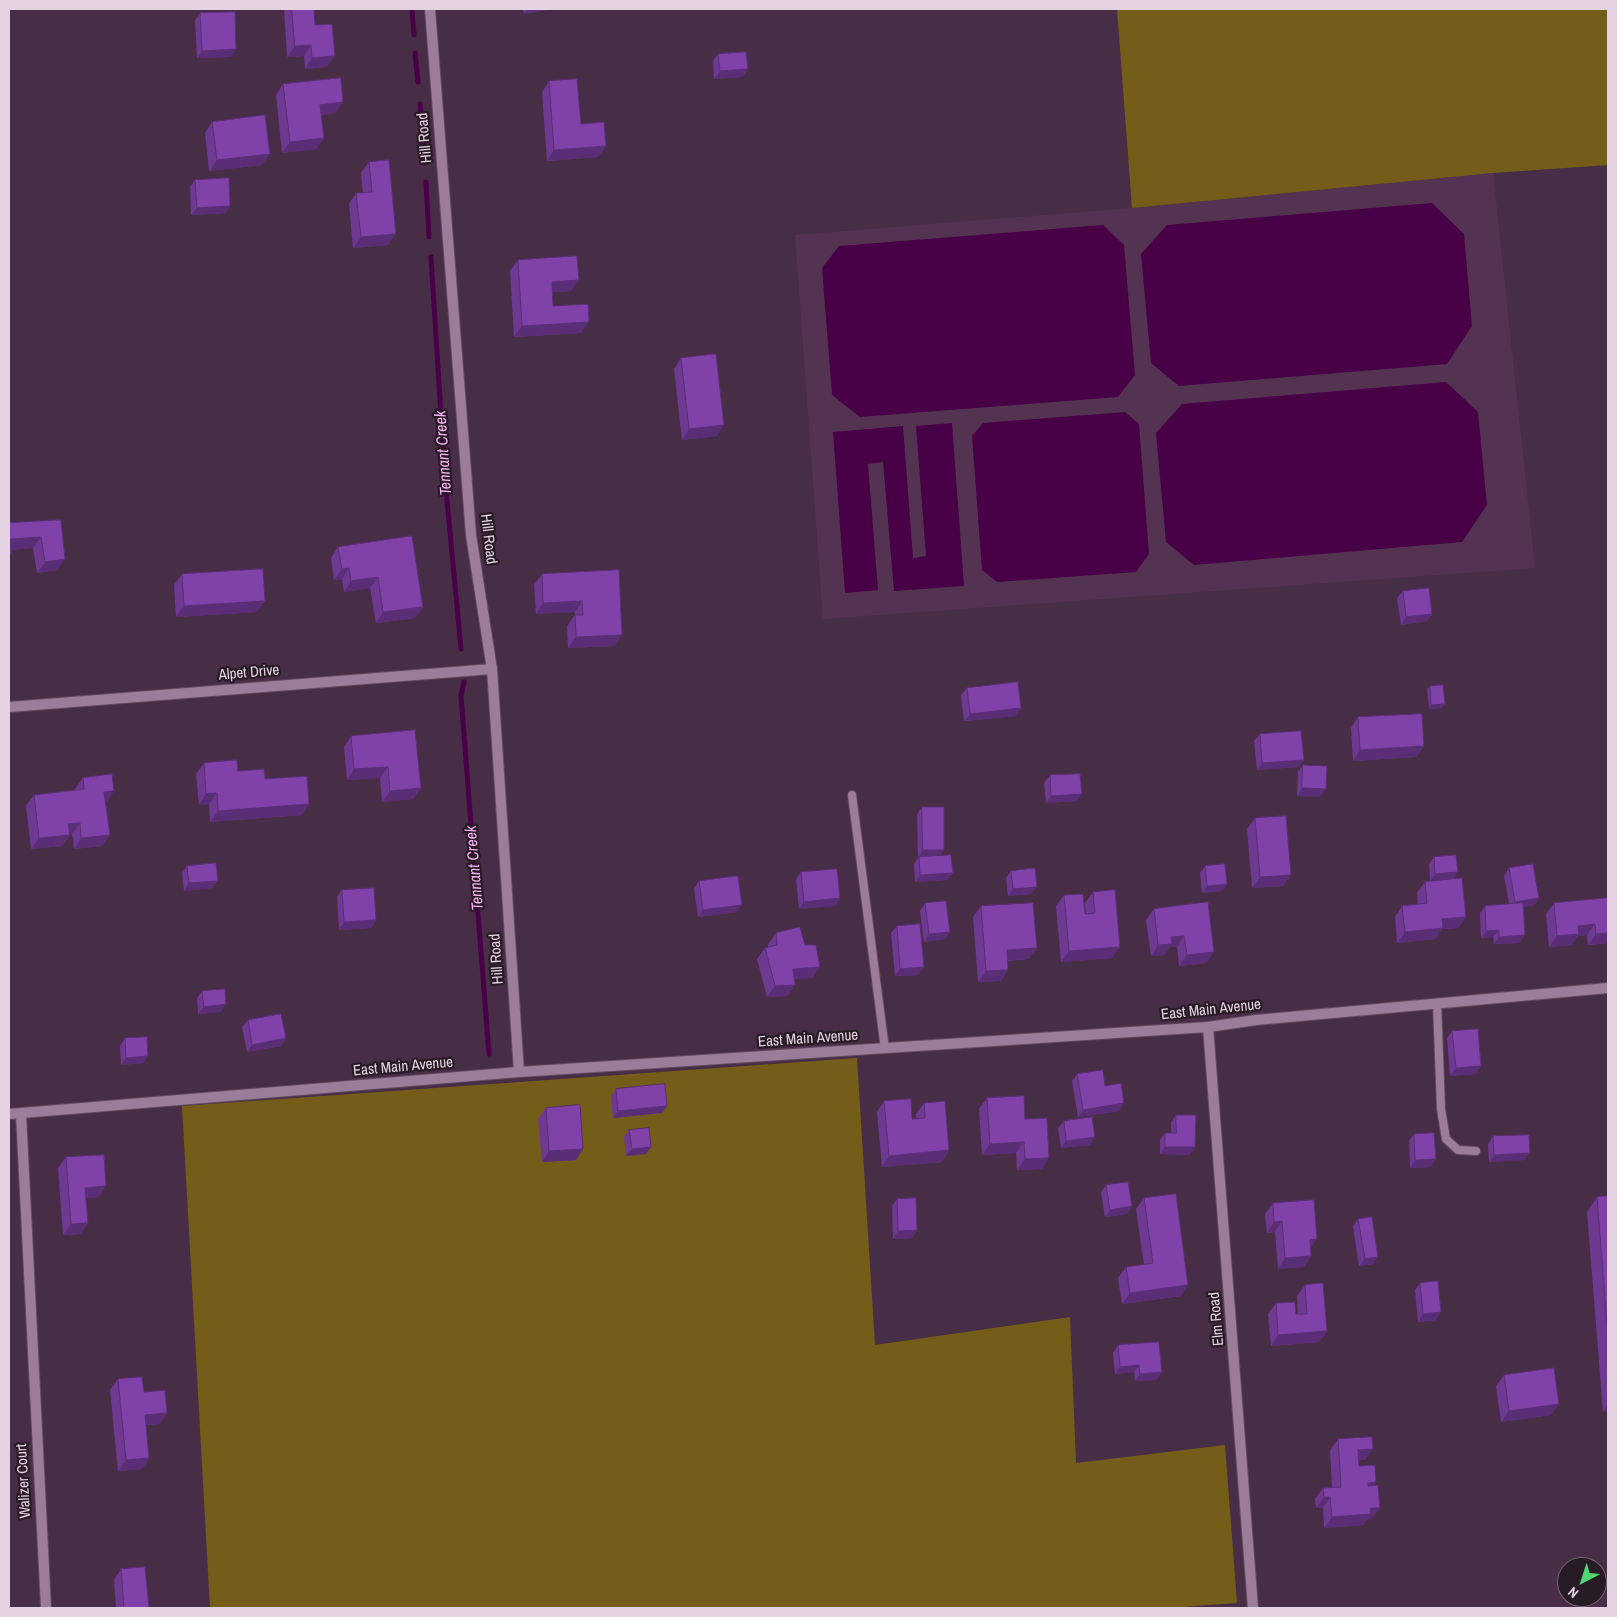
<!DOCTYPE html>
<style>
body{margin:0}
#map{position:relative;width:1617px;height:1617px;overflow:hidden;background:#482d46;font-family:"Archivo Narrow",sans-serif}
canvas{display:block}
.frame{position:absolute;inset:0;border:10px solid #e5d3e3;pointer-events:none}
.north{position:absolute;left:1557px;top:1557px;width:50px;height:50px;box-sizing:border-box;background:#271b26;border:1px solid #736572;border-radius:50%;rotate:220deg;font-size:14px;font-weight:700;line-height:20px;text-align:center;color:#e5d3e3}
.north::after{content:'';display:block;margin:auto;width:18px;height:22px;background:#4fd675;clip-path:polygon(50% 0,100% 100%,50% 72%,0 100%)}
</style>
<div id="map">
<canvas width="1617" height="1617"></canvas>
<div class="frame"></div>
<div class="north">N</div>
</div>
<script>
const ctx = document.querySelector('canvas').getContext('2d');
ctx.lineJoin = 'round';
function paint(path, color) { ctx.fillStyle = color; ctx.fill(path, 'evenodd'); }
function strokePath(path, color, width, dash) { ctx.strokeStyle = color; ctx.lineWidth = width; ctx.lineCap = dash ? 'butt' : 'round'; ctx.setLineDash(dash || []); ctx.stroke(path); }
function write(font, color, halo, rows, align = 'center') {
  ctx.font = font + ' "Archivo Narrow",sans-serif'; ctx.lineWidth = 4.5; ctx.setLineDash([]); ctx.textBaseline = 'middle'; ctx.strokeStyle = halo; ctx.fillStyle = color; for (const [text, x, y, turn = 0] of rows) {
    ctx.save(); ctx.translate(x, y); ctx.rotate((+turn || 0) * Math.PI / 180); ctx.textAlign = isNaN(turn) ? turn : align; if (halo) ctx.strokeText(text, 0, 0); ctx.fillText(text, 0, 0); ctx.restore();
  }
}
paint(new Path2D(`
 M1493,173L1535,568L823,619L795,235L1132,208Z`), '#543352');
paint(new Path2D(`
 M1117,9H1608V165L1493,173L1132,208Z
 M857,1058L875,1345L1070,1317L1076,1463L1225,1445L1237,1603L1168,1608H210L182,1106Z`), '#745d19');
paint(new Path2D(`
 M1432,203L1464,234L1472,326L1447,364L1179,386L1151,363L1141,254L1167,225Z
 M1103,225L1124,245L1135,375L1118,397L860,417L832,395L822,268L839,246Z
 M1446,382L1478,412L1487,505L1462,542L1194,565L1166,542L1156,433L1182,404Z
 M1125,412L1139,424L1149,554L1136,572L997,582L982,570L972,436L983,423Z
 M952,423L964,586L894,591L883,462L868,464L878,590L845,593L833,432L903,426L913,558L926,556L916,426Z`), '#480047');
strokePath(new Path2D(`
 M412,9L414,35
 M415,53L418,82
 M420,104L424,163
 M426,182L429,237
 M431,257L445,479L461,649
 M464,682L461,696L489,1054`), '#480047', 5);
const service = new Path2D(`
 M852,795L885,1049
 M1437,1003L1441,1109L1446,1139L1458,1150L1476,1151`);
const minor = new Path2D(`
 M9,707L492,669
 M1208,1027L1253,1608
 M9,1114L519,1072
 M21,1114L46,1608`);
const tertiary = new Path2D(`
 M430,9L471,535L492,669L519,1072L1208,1027L1256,1020L1608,988`);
strokePath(service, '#614a5f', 10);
strokePath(minor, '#614a5f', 12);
strokePath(tertiary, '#614a5f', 12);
strokePath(service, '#9c7d99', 8);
strokePath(minor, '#9c7d99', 10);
strokePath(tertiary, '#9c7d99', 10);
paint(new Path2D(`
 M284,9H314L315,25L327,67L305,69L304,56L287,57Z
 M523,9H550L548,10L524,14Z
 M200,13L236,49L231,57L197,58L195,20Z
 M718,54L748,69L743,77L714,79L713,61Z
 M549,81L581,124L606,146L598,157L547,161L542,92Z
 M283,84L336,113L321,115L324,138L316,149L282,153L276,95Z
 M212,122L262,165L209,171L205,133Z
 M369,162L388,245L353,248L349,204L356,193H363L361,173Z
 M195,180L230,206L225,213L191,215L190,187Z
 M518,260L571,291L552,292L553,306L581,333L514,337L510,271Z
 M681,358L717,436L682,440L674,369Z
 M61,520L57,570L37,573L33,548L10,550L9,523Z
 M338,547L423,607L415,618L376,623L370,588L344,592L342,579L334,580L331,558Z
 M619,570L615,646L568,648L567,626L575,615V612L536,614L534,585L542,574Z
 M182,574L257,612L176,617L174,585Z
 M1403,591L1432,614L1427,621L1401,625L1397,598Z
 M1430,686L1442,708L1429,709L1427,689Z
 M967,688L1021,708L1016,716L964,721L961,695Z
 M1358,717L1424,746L1416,757L1353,761L1351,728Z
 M1260,734L1298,767L1257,770L1254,741Z
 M351,736L421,788L413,799L382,802L380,778L347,780L344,747Z
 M204,763L238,771L265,779L302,815L210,822L209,804L199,805L196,774Z
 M1303,765L1320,797L1297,796L1298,772Z
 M1050,775L1077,801L1046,803L1044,783Z
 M83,778L107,802H106L110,835L102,846L74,849L72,834L70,835L62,846L31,849L26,806L34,795L75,790V789Z
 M922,807L944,850L940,856L947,880L915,882L914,864L918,858L917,814Z
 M1255,818L1291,875L1283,886L1252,888L1247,829Z
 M1434,857L1453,879L1466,917L1458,928L1442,929L1435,939L1397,943L1395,917L1402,906L1418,904L1417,893L1425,882L1430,881L1429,864Z
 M187,866L218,881L212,888L184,891L182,873Z
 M1205,866L1227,884L1222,891L1202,893L1200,873Z
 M1509,868L1539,898L1534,905L1523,907L1525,935L1519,943L1494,944L1493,937L1481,938L1480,913L1485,906L1509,904L1504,876Z
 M1011,871L1031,894L1008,896L1006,878Z
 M801,872L840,898L835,906L799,909L796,879Z
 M699,881L737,912L698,917L694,889Z
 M342,890L376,920L371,928L339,930L337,897Z
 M1093,892L1112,958L1061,962L1056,906L1064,895L1085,914H1086L1085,903Z
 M1608,898V943L1588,945L1587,935L1578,936L1571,945L1549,947L1546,914L1554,903Z
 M1208,902L1207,963L1179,966L1177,947H1170L1164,955L1151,956L1146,920L1154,909Z
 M925,903L945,939L924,942L920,911Z
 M981,906L1029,959L1008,961V970L1001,981L978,982L973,917Z
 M897,926L924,967L918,975L895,976L891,933Z
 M776,933L805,945L820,967L812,978L794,979L795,985L787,996L767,997L757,959L765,948L768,947V944Z
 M202,991L221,1012L198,1014L197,998Z
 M248,1020L286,1038L281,1046L247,1052L242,1027Z
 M1452,1031L1476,1074L1450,1076L1447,1038Z
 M125,1038L143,1063L121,1065L120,1046Z
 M1077,1074L1105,1086L1119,1111L1078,1117L1072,1081Z
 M616,1089L667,1106L662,1113L613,1118L611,1096Z
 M987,1098L1025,1119L1049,1158L1042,1169L1017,1170L1016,1153L982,1155L979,1109Z
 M884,1101L912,1119H916V1114L924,1103L949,1150L942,1162L882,1167L877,1112Z
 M546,1108L576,1160L542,1162L538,1119Z
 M1176,1115L1190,1155L1160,1154V1140L1165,1133H1171V1123Z
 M1064,1121L1090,1145L1061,1148L1058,1128Z
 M629,1130L651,1147L646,1154L626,1156L624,1137Z
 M1414,1134L1431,1167L1410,1168L1409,1141Z
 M1493,1136L1525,1160L1489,1162L1488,1144Z
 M66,1157L99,1197L86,1198L88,1223L80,1234L63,1235L58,1168Z
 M1106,1185L1132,1206L1127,1214L1105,1217L1101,1192Z
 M1608,1196V1411L1603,1412L1587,1212L1597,1197Z
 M1144,1198L1181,1296L1122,1304L1118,1278L1126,1267L1144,1265L1136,1209Z
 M897,1199L917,1230L912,1238L893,1239L892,1206Z
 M1273,1203L1311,1248V1256L1304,1267L1278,1269L1275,1232L1267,1233L1265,1214Z
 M1358,1219L1373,1264L1359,1266L1353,1226Z
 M1420,1283L1436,1320L1418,1322L1415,1290Z
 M1305,1285L1327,1331L1319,1342L1271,1346L1268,1314L1276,1303L1296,1314H1298L1297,1296Z
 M1118,1345L1162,1372L1156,1380L1135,1381L1134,1372L1115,1374L1113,1353Z
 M1504,1375L1551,1415L1501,1422L1496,1386Z
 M118,1379L144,1392L167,1413L159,1424L146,1425L149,1458L142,1469L118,1471L110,1390Z
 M1338,1439L1365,1460H1358L1359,1466L1374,1485L1372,1519H1368L1363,1525L1324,1528L1323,1508H1316L1315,1499L1323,1488H1332L1330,1450Z
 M121,1569L149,1608H116L114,1580Z`), '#6e3991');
paint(new Path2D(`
 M528,9H550L548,10L524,14Z
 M311,45L304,56L287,57L295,46Z
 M236,49L231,57L197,58L202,51Z
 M335,56L327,67L305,69L312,58Z
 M748,69L743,77L714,79L720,71Z
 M343,102L336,113L312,116L320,105Z
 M324,138L316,149L282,153L290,142Z
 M606,146L598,157L547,161L554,150Z
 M270,154L262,165L209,171L217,160Z
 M230,206L225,213L191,215L197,208Z
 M396,234L388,245L353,248L361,237Z
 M579,280L571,291L544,293L552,282Z
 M589,322L581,333L514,337L522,326Z
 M724,425L717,436L682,440L689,429Z
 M41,537L33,548L9,550L10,539Z
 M65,559L57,570L37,573L45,562Z
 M349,568L342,579L334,580L342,569Z
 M378,577L370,588L344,592L351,581Z
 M265,601L257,612L176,617L184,606Z
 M582,601L575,612L536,614L543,603Z
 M423,607L415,618L376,623L383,612Z
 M1432,614L1427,621L1401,625L1406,617Z
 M622,635L615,646L568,648L576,637Z
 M1445,704L1442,708L1429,709L1431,705Z
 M1021,708L1016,716L964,721L970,714Z
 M1424,746L1416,757L1353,761L1360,750Z
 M1304,760L1298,767L1257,770L1262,763Z
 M388,767L380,778L347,780L354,769Z
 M421,788L413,799L382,802L390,791Z
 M1302,788L1326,789L1320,797L1297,796Z
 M114,791L107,802L97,803L104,792Z
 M217,793L209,804L199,805L206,794Z
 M1082,794L1077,801L1046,803L1051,796Z
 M309,804L302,815L210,822L218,811Z
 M80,823L72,834L61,835L68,824Z
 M70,835L62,846L31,849L39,838Z
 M110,835L102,846L74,849L81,838Z
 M923,850H944L939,857L918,858Z
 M1458,872L1453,880L1430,882L1435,874Z
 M953,873L947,880L915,882L920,875Z
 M1291,875L1283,886L1252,888L1260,877Z
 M218,881L212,888L184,891L189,883Z
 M1227,884L1222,891L1202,893L1207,886Z
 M1037,887L1031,894L1008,896L1013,889Z
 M840,898L835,906L799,909L804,902Z
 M1539,898L1534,905L1510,909L1515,902Z
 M742,905L737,912L698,917L703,910Z
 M1466,917L1458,928L1442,929L1435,939L1397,943L1405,932L1442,919Z
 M376,920L371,928L339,930L344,922Z
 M1595,924L1587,935L1578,936L1571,945L1549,947L1557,936L1578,926Z
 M1499,930L1493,937L1481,938L1486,931Z
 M950,932L945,939L924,942L929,934Z
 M1608,933V943L1588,945L1596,934Z
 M1525,935L1519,943L1494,944L1499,937Z
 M1184,936L1177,947H1170L1164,955L1151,956L1158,945L1171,937Z
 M1120,947L1112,958L1061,962L1069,951Z
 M1037,948L1029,959L999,961L1007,950Z
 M1214,952L1207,963L1179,966L1187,955Z
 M820,967L812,978L785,980L793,969Z
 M924,967L918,975L895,976L900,969Z
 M1008,970L1001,981L978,982L986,971Z
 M795,985L787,996L767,997L775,986Z
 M226,1004L221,1012L198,1014L204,1007Z
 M286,1038L281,1046L247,1052L252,1045Z
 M148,1056L143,1063L121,1065L126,1058Z
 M1481,1066L1476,1074L1450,1076L1456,1068Z
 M1124,1103L1119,1111L1078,1117L1083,1110Z
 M667,1106L662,1113L613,1118L618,1111Z
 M1095,1137L1090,1145L1061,1148L1066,1141Z
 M1024,1142L1016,1153L982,1155L990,1144Z
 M651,1147L646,1154L626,1156L632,1149Z
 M1165,1147H1195L1190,1155L1160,1154Z
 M583,1149L576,1160L542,1162L549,1151Z
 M949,1150L942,1162L882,1167L889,1156Z
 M1530,1153L1525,1160L1489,1162L1494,1155Z
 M1049,1158L1042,1169L1017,1170L1025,1159Z
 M1436,1159L1431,1167L1410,1168L1415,1160Z
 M106,1186L99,1197L77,1199L85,1188Z
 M1132,1206L1127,1214L1105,1217L1110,1210Z
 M1282,1221L1275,1232L1267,1233L1274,1222Z
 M88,1223L80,1234L63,1235L71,1224Z
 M917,1230L912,1238L893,1239L898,1231Z
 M1317,1239L1309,1250L1310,1240Z
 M1311,1256L1304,1267L1278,1269L1285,1258Z
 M1378,1257L1373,1264L1359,1266L1365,1259Z
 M1188,1285L1181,1296L1122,1304L1130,1293Z
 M1441,1312L1436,1320L1418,1322L1423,1314Z
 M1327,1331L1319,1342L1271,1346L1278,1335Z
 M1139,1365L1134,1372L1115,1374L1120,1367Z
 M1162,1372L1156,1380L1135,1381L1140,1374Z
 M1559,1404L1551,1415L1501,1422L1509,1411Z
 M1608,1404V1411L1603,1412Z
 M167,1413L159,1424L137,1426L145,1415Z
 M1373,1449L1365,1460L1350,1461L1358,1450Z
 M149,1458L142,1469L118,1471L126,1460Z
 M1376,1482L1369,1493L1368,1483Z
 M1324,1497H1330L1323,1508H1316Z
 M1370,1508H1380L1372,1519H1368L1363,1525L1324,1528L1332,1517Z`), '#5a2e76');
const building = new Path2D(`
 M292,9H314L315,25L332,24L335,56L312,58L311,45L295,46Z
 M235,12L236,49L202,51L200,13Z
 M746,52L748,69L720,71L718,54Z
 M341,78L343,102L320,105L324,138L290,142L283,84Z
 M577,79L581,124L604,122L606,146L554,150L549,81Z
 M265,115L270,154L217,160L212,122Z
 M389,160L396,234L361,237L356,193L372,192L369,162Z
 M229,178L230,206L197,208L195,180Z
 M577,256L579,280L552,282L553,306L588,304L589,322L522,326L518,260Z
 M716,354L724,425L689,429L681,358Z
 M61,520L65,559L45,562L41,537L10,539L11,554H9V523Z
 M412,536L423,607L383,612L378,577L351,581L349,568L342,569L338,547Z
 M263,569L265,601L184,606L182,574Z
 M619,570L622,635L576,637L575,615H583L582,601L543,603L542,574Z
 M1429,588L1432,614L1406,617L1403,591Z
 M1018,682L1021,708L970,714L967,688Z
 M1443,685L1445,704L1431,705L1430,686Z
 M1422,714L1424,746L1360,750L1358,717Z
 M415,730L421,788L390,791L388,767L354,769L351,736Z
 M1301,731L1304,760L1262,763L1260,734Z
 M237,760L238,771L264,769L265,779L307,776L309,804L218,811L217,793L206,794L204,763Z
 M1303,765L1327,766L1326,789L1302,788Z
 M112,774L114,791L104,792L110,835L81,838L80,823L68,824L70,835L39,838L34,795L84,789L83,778Z
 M1080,774L1082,794L1051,796L1050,775Z
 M922,807H944V850H923Z
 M1286,816L1291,875L1260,877L1255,818Z
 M951,855L953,873L920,875L919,857Z
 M1456,855L1458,872L1435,874L1434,857Z
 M216,863L218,881L189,883L187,866Z
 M1225,864L1227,884L1207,886L1205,866Z
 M1533,864L1539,898L1515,902L1509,868Z
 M1035,868L1037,887L1013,889L1011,871Z
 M837,869L840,898L804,902L801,872Z
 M738,876L742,905L703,910L699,881Z
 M1462,878L1466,917L1442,919L1443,928L1405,932L1402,906L1427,903L1425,882Z
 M374,888L376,920L344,922L342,890Z
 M1115,890L1120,947L1069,951L1064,895L1083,894L1085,914L1095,913L1093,892Z
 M1608,898V933L1596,934L1595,924L1578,926L1579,934L1557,936L1554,903Z
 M946,901L950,932L929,934L925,903Z
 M1208,902L1214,952L1187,955L1184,936L1171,937L1172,944L1158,945L1154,909Z
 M1033,903L1037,948L1007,950L1008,970L986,971L981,906Z
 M1523,903L1525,935L1499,937V930L1486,931L1485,906Z
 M920,924L924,967L900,969L897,926Z
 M800,927L805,945H816L820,967L793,969L795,985L775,986L765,948L777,945L776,933Z
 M225,989L226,1004L204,1007L202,991Z
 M281,1014L286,1038L252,1045L248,1020Z
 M1478,1029L1481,1066L1456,1068L1452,1031Z
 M147,1037L148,1056L126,1058L125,1038Z
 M1103,1070L1105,1086L1121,1083L1124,1103L1083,1110L1077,1074Z
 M665,1084L667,1106L618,1111L616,1089Z
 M1024,1096L1025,1119L1047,1118L1049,1158L1025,1159L1024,1142L990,1144L987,1098Z
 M911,1099L912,1119L925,1118L924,1103L945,1101L949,1150L889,1156L884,1101Z
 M580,1105L583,1149L549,1151L546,1108Z
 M1176,1115H1196L1195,1147H1165V1133H1176Z
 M1092,1117L1095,1137L1066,1141L1064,1121Z
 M649,1128L651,1147L632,1149L629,1130Z
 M1434,1133L1436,1159L1415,1160L1414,1134Z
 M1529,1135L1530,1153L1494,1155L1493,1136Z
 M104,1155L106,1186L85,1188L88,1223L71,1224L66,1157Z
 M1128,1182L1132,1206L1110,1210L1106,1185Z
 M1176,1194L1188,1285L1130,1293L1126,1267L1153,1263L1144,1198Z
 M1608,1196V1338L1597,1197Z
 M916,1198L917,1230L898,1231L897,1199Z
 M1314,1200L1317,1239L1310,1240L1311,1256L1285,1258L1282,1221L1274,1222L1273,1203Z
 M1372,1217L1378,1257L1365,1259L1358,1219Z
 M1438,1281L1441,1312L1423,1314L1420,1283Z
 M1323,1283L1327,1331L1278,1335L1276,1303L1295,1302L1296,1314H1307L1305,1285Z
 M1159,1342L1162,1372L1140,1374L1139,1365L1120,1367L1118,1345Z
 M1554,1368L1559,1404L1509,1411L1504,1375Z
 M142,1377L144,1392L165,1390L167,1413L145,1415L149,1458L126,1460L118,1379Z
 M1372,1437L1373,1449L1358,1450L1359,1466L1375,1465L1376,1482L1368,1483V1486L1378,1485L1380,1508H1370L1371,1514L1332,1517L1330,1497H1324L1323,1488L1341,1487L1338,1439Z
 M145,1567L149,1608H124L121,1569Z`);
paint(building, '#8042a9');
strokePath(building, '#5a2e76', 1);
write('15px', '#e5d3e3', '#271b26', [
 ["Hill Road",425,138,-95],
 ["Hill Road",488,539,83],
 ["Alpet Drive",249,673,-5],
 ["Hill Road",497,959,-94],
 ["East Main Avenue",1211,1010,-6],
 ["East Main Avenue",808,1039,-4],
 ["East Main Avenue",403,1067,-5],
 ["Elm Road",1217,1319,-95],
 ["Walizer Court",24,1481,-93]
]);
write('italic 16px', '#f8b2f3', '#271b26', [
 ["Tennant Creek",444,453,-94],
 ["Tennant Creek",475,868,-95]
]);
</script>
